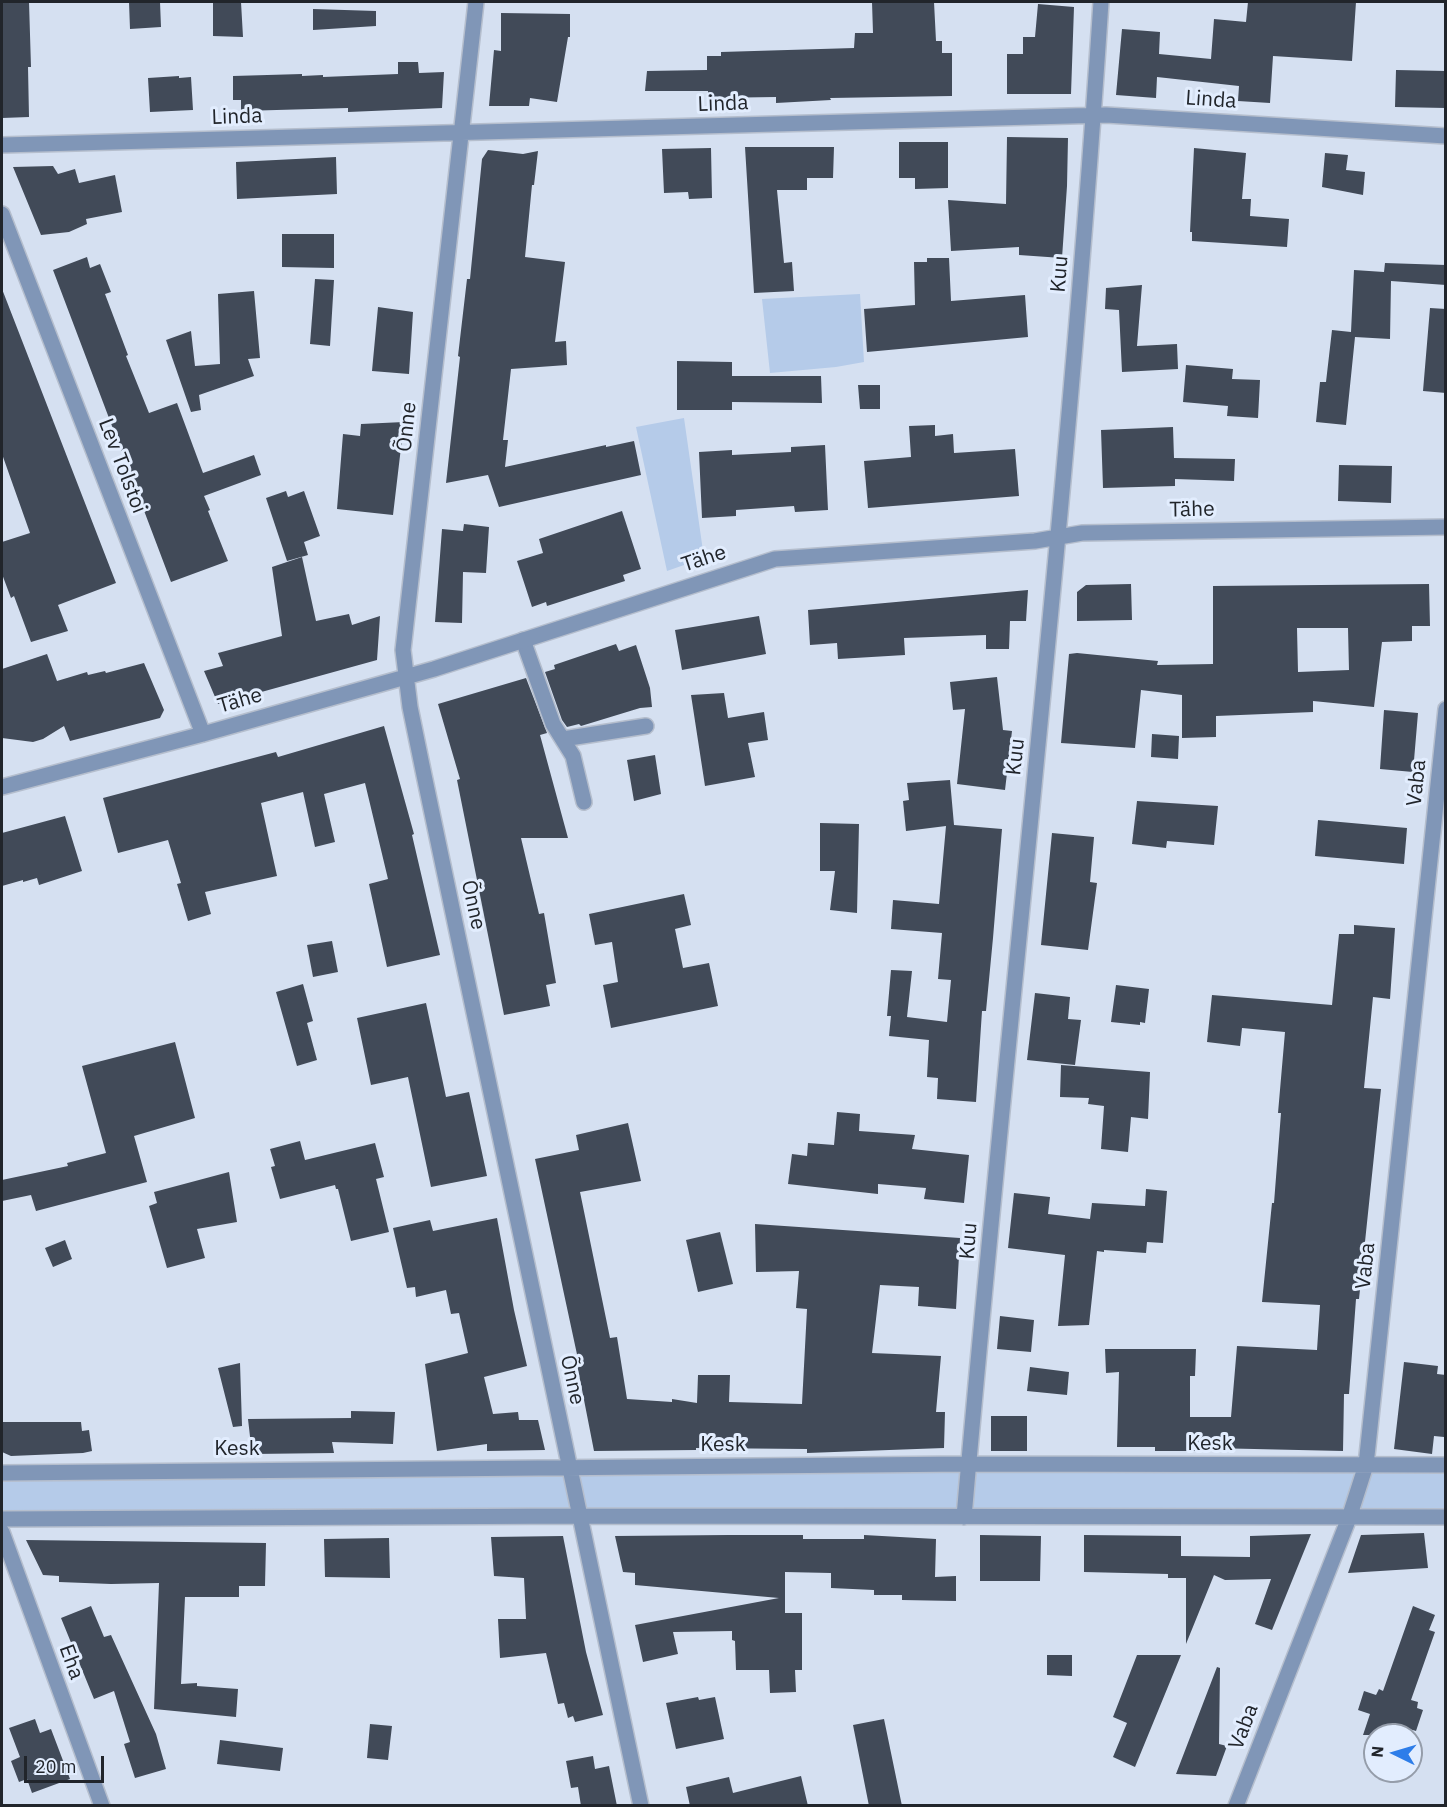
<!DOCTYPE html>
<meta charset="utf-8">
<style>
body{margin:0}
#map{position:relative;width:1447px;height:1807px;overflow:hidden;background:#d5e0f1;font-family:"IBM Plex Sans",sans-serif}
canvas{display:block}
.frame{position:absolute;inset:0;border:3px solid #21252b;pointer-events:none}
.north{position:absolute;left:1363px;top:1723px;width:60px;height:60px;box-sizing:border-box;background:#e2edfe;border:2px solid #959daa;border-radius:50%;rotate:275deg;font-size:16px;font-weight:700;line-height:24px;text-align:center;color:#21252b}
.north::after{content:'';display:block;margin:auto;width:21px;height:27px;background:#2d7de9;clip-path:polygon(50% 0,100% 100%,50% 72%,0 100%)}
.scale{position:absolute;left:24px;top:1756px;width:80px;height:27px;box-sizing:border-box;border:3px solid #21252b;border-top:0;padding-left:8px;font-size:18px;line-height:21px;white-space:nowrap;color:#21252b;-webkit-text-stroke:4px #e2edfe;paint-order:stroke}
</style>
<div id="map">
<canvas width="1447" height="1807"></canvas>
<div class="frame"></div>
<div class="north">N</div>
<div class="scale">20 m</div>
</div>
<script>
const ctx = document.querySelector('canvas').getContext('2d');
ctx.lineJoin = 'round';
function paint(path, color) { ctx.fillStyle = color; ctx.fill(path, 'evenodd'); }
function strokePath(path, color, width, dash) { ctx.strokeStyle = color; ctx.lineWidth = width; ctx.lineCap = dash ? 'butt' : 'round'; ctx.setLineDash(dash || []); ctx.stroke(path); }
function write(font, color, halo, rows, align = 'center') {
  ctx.font = font + ' "IBM Plex Sans",sans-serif'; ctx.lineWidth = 6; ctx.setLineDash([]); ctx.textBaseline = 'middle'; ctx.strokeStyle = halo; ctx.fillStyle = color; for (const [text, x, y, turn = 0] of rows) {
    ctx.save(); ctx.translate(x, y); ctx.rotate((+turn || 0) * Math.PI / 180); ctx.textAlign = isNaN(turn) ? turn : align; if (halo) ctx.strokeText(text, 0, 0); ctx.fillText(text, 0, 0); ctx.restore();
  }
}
paint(new Path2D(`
 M860,294L864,362L836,367L770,373L762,299Z
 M684,418L704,558L667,571L636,427Z
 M1445,1465L1446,1517L2,1519V1473Z`), '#b5cbe9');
paint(new Path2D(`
 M2,2H29L31,67H28L29,117L2,118Z
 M129,2H160L161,27L130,29Z
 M213,2H241L243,37L213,36Z
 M872,2H934L936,41H942V53H952V96L830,98L831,100L776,103V97L708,98V91H645L647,71L707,70V56H721V52L854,48L855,33H873Z
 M1248,2H1356L1352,61L1273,56L1270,103L1238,101L1239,86L1157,77L1156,98L1116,95L1122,29L1160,32L1159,54L1211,59L1214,19L1246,22Z
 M1038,4L1074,7L1071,94H1007V54H1023V37H1035Z
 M313,9L376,11V26L313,30Z
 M501,13L570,14V37H568L557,102L530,98L529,106H489L494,50L501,51Z
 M398,62H418L419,73L444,72L442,108L348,112V108L241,111V100H233V76L302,74V76L323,75V77L398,74Z
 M1396,70L1446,71V108L1395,107Z
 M179,76V78L191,77L193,110L150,112L148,78Z
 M1007,137L1068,138L1067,186L1062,258L1019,255V247L951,251L948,200L1006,204Z
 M899,142H948V188L915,189V178H899Z
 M745,147H834L833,178H807V190H777L784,263L792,262L794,291L754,293Z
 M711,148L712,198L689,199L688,192L664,193L662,149Z
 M1194,148L1246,153L1242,199H1251L1250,216L1289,219L1287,247L1192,241V232H1190Z
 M488,150L523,154L538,151L534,185H532L525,257L565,262L555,342L566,341L567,365L511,369L503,440H508L505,467L606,445V447L634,441L641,475L499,507L488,475L446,483L460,357L458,356L467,279H470L482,159Z
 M1325,153L1348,155L1346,170L1365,172L1363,195L1322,187Z
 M336,157L337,194L237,199L236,162Z
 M53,166L58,174L75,169L79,183L115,175L122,212L86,219L87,224L69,232L41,235L13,167Z
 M282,234H334V268L282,267Z
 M87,257L90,268L100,264L111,292L105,294L128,355L126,356L149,413L177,403L203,473L254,455L261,475L204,496L210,510L208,511L228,561L171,582L53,270Z
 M927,258H949L951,301L1025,295L1028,337L867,352L864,309L915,305L914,262H927Z
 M1385,263L1446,265V285L1391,281L1390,339L1355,337L1346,425L1316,422L1320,382H1326L1332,330L1351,332L1354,270L1384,272Z
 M315,279L334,280L330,346L310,344Z
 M1142,285L1137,346L1177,344L1178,369L1122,372L1119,310L1105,309L1106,288Z
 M2,289L116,583L58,605L68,631L31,642L14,596L11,598L2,574V542L30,533L2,454Z
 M254,291L260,358L248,359L254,376L199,395L201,410L191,412L166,340L191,331L195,366L220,364L218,294Z
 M378,307L413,312L409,374L372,371Z
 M1430,308L1446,309V393L1423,391Z
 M677,361L732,362V376H821L822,403L732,402V410H677Z
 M1186,365L1233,369L1232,379L1260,380L1258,418L1227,416L1228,406L1183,402Z
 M858,385H880V409H860Z
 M404,422L393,515L337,509L343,434L360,436L361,424Z
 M935,425V436L953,434L954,453L1015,449L1019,496L868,508L864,461L911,457L909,426Z
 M1173,427L1174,458L1235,459L1234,481L1175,479V486L1103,488L1101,430Z
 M825,445L828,510L795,512L794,506L736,510V516L702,518L699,452L732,450V455L791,452V447Z
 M1339,465L1392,466L1391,503L1338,501Z
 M286,491L288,497L304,491L320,536L304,542L308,555L287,561L266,498Z
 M622,511L641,569L623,575L625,581L547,606L546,602L532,607L517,561L543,553L539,539Z
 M464,524L489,527L486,573L463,572L462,623L435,622L442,529L463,531Z
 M302,557L316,621L349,614L352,625L380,616L377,660L218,704L204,671L223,666L218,653L282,636L272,567Z
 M1131,584L1132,620L1077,621V592L1086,585Z
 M1429,584L1430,626H1412V641L1382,642L1374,707L1313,701V712L1216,716V737L1182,738V695L1141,690L1135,748L1061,743L1069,654L1077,653L1158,661L1157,665L1213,664V586ZM1297,628H1348L1349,670L1298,672Z
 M1028,590L1026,621H1010L1009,649H986V635L904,638L905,655L838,659L837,643L810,645L808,610Z
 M759,616L766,654L682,670L675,630Z
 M616,644L619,651L636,645L650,688L652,707L640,708L581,726L579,724L567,727L562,720L545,672L555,669L554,665Z
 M47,654L57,681L87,672L88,675L105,671L106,673L144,663L164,710L160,718L70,741L64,726L43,739L33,742L2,738V669Z
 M997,677L1003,730L1012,731L1005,790L957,784L965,709L953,710L950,682Z
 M526,678L547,733L540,735L568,838H521L539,914L544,913L556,983L546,985L550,1006L504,1015L457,780L460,779L438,704Z
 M724,693L728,718L764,712L768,740L748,743L755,777L705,786L691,695Z
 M1384,710L1418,713L1413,772L1380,769Z
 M384,726L414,834L412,835L440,955L387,967L369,884L388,879L365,783L324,794L335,842L315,847L303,792L261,803L277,876L205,892L211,914L188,921L177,884L181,883L168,840L118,853L103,798L276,752L278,757Z
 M1152,734L1179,736L1178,759L1151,757Z
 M655,755L661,794L634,801L627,760Z
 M950,780L954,825L1002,829L993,938L986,1011H982L976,1102L937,1099L938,1078L927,1077L929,1040L889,1036L891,1016H887L891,970L912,971L907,1017L947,1022L951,980L938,979L942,933L891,929L893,900L939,904L946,826L906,831L903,801L909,800L907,783Z
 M1137,801L1218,806L1214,845L1167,841L1166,848L1132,844Z
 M65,816L82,871L39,885L37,878L23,882V880L2,886V833Z
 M1318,820L1407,828L1404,864L1315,856Z
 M820,823L859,824L857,913L830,910L835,871H820Z
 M1052,833L1094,837L1090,882L1097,883L1088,950L1041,945Z
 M684,894L691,925L675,929L683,968L709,963L718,1006L611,1028L603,985L618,982L612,942L595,945L589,914Z
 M1354,925L1395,928L1390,999L1373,997L1364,1088L1381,1089L1359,1299H1356L1349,1394H1344L1343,1451L1210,1448V1451H1155V1447H1117L1119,1372L1106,1373L1105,1349H1196L1195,1376H1190V1417H1231L1237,1346L1317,1350L1320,1305L1262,1302L1272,1203H1274L1281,1113H1278L1285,1032L1242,1028L1240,1046L1207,1042L1212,995L1332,1005L1339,934H1354Z
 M332,941L338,972L313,977L307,945Z
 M303,984L313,1021L307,1023L317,1060L297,1066L276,992Z
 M1116,985L1149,989L1145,1023L1140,1022V1025L1111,1022Z
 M1035,993L1070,997L1068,1019L1081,1020L1075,1065L1027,1060Z
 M426,1003L446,1097L469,1092L487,1176L431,1187L408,1077L371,1085L357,1018Z
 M175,1042L195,1118L134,1136L147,1182L36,1211L31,1195L2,1201V1180L68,1166L67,1163L106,1153L82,1066Z
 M1061,1065L1150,1072L1148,1119L1131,1117L1128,1152L1101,1149L1104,1106L1088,1104L1089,1098L1060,1097Z
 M837,1112L860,1114L859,1131L915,1135L912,1149L969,1155L964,1203L924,1199L926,1188L878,1184V1194L788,1184L792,1154L807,1156L808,1143L834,1145Z
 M628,1123L641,1181L580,1192L610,1338L617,1337L627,1399L672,1402V1399L697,1403L698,1375H730L729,1402L802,1404L807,1309L796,1308L799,1271L756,1272L755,1224L960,1238L956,1309L918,1306L919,1287L880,1285L872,1353L941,1356L936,1412H945L944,1448L807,1453V1449L696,1448V1450L594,1451L576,1359H578L535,1159L579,1150L576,1135Z
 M300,1141L305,1160L375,1143L384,1177L376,1179L389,1232L351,1241L338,1189H336L335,1185L280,1199L271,1167L275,1166L270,1149Z
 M229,1172L237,1222L197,1229L205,1258L167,1268L149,1206L157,1203L154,1192Z
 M1146,1189L1167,1191L1163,1243L1147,1242L1146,1253L1104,1250V1252L1097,1251L1089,1325L1058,1326L1065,1255L1008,1248L1014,1193L1050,1197L1048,1214L1090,1219L1092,1203L1145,1206Z
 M497,1218L514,1310L527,1366L484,1377L493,1414L518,1412L519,1420H538L545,1450L487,1451V1444L437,1451L425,1364L468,1353L459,1313L451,1314L446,1290L416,1297L415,1287L407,1288L393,1228L430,1220L433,1231Z
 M720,1232L733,1284L698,1292L686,1240Z
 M65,1240L72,1259L53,1267L45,1248Z
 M1000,1316L1034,1320L1031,1352L997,1349Z
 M1404,1362L1438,1366L1437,1374L1446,1375L1444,1437L1434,1436L1432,1454L1394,1449Z
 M240,1363L242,1426L233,1427L218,1368Z
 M1030,1367L1069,1372L1067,1395L1027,1391Z
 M351,1411L395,1412L393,1444L332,1442L334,1453L252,1454L248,1419L351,1418Z
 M991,1416H1027V1451H991Z
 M2,1422H81L82,1431L89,1430L92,1451L83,1453L11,1456L2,1452Z
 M1424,1533L1428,1568L1348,1573L1361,1535Z
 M1311,1534L1272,1630L1255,1624L1271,1579L1225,1580L1214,1575L1186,1644V1578H1168V1574L1084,1572V1535L1181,1536V1556L1250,1557V1536Z
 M728,1535H803V1539H864V1535L936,1539L935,1577L956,1576V1601L902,1600V1595H874V1590L831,1588V1573L785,1572V1613H802V1670H795L796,1692L770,1693L769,1670H736L735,1641L732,1640V1631L673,1632L678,1654L643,1662L635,1625L779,1598L635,1585V1573L623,1572L615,1536Z
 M980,1535L1041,1536L1040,1581H980Z
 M563,1536L586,1652L603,1715L575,1722L573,1716L568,1718L564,1703L558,1704L546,1653L500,1658L498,1619H526L524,1578L494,1576L491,1537Z
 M389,1538L390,1578L325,1577L324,1539Z
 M26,1540L266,1543L265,1586H239V1597H185L181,1684L197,1683V1686L238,1689L236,1717L154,1709L159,1583L111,1584L59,1582V1576L43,1575Z
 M91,1606L104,1637L111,1635L156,1734L166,1769L135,1778L124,1744L130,1742L114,1691L94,1699L61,1618Z
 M1413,1606L1435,1615L1429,1630L1435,1632L1411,1700L1418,1702L1417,1708L1423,1710L1416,1731L1406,1728L1403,1735H1363L1370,1714L1358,1710L1364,1691L1376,1695L1379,1689L1383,1691Z
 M1047,1655H1072V1676L1047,1675Z
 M1137,1655H1181L1135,1767L1113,1757L1127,1723L1113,1717Z
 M1217,1667L1220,1668L1219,1744L1227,1746L1216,1776L1176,1774Z
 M698,1697L699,1700L715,1697L724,1739L676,1749L666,1703Z
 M35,1719L40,1733L51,1729L70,1779L32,1793L27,1779L19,1782L11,1761L20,1757L9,1728Z
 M884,1719L902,1806H869L853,1725Z
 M370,1724L392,1726L388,1760L367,1758Z
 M220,1740L283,1748L280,1771L217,1764Z
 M593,1756L595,1769L609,1766L617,1806H581L578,1787L571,1788L566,1761Z
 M801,1776L808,1806H690L686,1787L729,1777L733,1793Z`), '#414a58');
const service = new Path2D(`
 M523,640L553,724L573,756L584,802
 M563,739L646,726`);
const minor = new Path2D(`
 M476,2L403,650L410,707L424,775L641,1806
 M2,145L1106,115L1446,136
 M2,214L203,734
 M2,787L203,734L434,669L775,559L1035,541L1082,533L1446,527
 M2,1473L968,1464L1446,1465
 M964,1517C1008,1011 1068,508 1101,2
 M2,1519L579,1516L1446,1517
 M2,1532L102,1806
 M1236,1806L1349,1518L1366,1465L1446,709`);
strokePath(service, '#b5becd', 18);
strokePath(minor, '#b5becd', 18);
strokePath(service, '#8096b7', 15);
strokePath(minor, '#8096b7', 15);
write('21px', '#21252b', '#e2edfe', [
 ["Linda",1211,100,4],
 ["Linda",723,104,-2],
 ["Linda",237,117,-2],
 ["Kuu",1060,274,-85],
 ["Õnne",407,427,-84],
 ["Lev Tolstoi",122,466,69],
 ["Tähe",1192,510,-1],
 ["Tähe",704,559,-18],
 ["Tähe",240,701,-16],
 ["Kuu",1016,757,-84],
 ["Vaba",1417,783,-84],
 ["Õnne",473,905,78],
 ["Kuu",969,1241,-85],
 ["Vaba",1366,1266,-84],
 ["Õnne",572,1380,78],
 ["Kesk",1210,1444],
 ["Kesk",723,1445],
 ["Kesk",237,1449],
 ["Eha",71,1662,70],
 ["Vaba",1244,1727,-69]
]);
</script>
